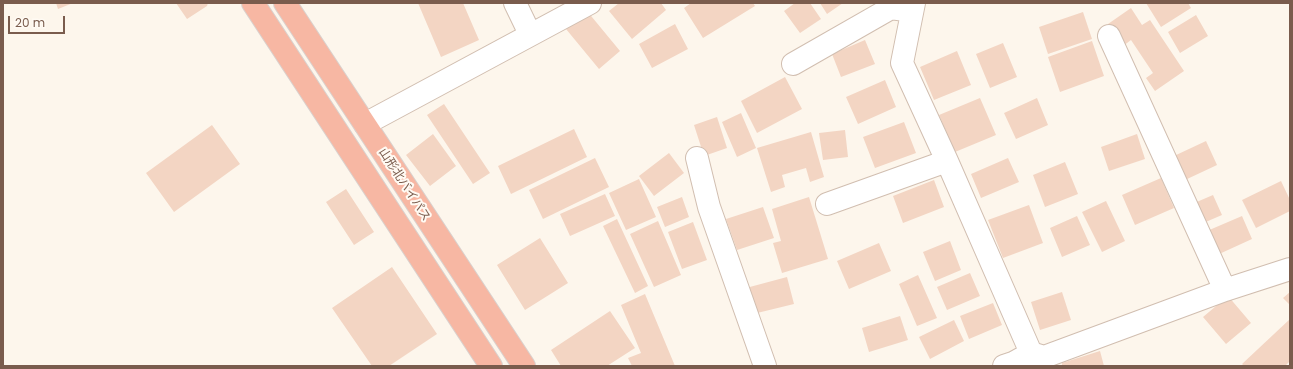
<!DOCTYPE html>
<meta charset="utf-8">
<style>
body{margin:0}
#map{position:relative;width:1293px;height:369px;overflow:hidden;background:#fdf6ec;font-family:Poppins,sans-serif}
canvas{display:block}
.frame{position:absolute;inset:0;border:4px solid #7a5c4d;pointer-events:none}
.scale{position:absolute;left:8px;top:16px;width:57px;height:18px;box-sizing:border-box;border:2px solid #7a5c4d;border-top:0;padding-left:5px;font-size:12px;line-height:14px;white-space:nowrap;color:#7a5c4d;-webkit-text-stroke:3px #fffaf3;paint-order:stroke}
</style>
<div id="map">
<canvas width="1293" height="369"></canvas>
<div class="frame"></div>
<div class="scale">20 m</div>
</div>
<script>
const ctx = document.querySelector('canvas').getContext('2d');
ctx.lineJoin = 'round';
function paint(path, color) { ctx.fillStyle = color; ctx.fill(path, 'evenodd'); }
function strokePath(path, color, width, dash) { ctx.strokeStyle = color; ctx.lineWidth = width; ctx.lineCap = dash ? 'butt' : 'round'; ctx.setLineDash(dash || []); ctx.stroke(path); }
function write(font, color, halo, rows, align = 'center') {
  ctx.font = font + ' Poppins,"Noto Sans JP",sans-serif'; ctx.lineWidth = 4; ctx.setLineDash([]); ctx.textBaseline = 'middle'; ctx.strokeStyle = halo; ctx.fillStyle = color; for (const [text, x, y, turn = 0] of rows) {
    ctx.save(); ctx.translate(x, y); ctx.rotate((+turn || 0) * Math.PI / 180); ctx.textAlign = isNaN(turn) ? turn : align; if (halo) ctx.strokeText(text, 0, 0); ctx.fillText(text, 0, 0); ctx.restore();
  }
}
paint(new Path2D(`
 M56,3H73L58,9Z
 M176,3H208L207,6L187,19Z
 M418,3H463L479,40L441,57Z
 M619,3H661L666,10L632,39L609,11Z
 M691,3H753L755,6L703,38L684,8Z
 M795,3H810L821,19L800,33L784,11Z
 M820,3H843L827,14Z
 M1146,3H1188L1191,8L1161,27Z
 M1131,8L1142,25L1150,20L1184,71L1155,91L1146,78L1153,73L1131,40L1123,46L1108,24Z
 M587,11L620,51L599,69L566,29Z
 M1083,12L1092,39L1048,54L1039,27Z
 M1196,15L1208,36L1180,53L1168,32Z
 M675,24L688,49L652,68L639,44Z
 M865,40L875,64L841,77L832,54Z
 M1092,41L1104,76L1060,92L1048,57Z
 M1003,43L1017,77L990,88L976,54Z
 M957,51L971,85L934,100L920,67Z
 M785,77L802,109L757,133L741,101Z
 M885,80L896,107L858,124L846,97Z
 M980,98L996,135L955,152L939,115Z
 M1037,98L1048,125L1016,139L1004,113Z
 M444,104L490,173L473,184L427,115Z
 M741,113L756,148L737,157L722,122Z
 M717,117L727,148L704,156L694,125Z
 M904,122L916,153L875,168L863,137Z
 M212,125L240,164L174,212L146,173Z
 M574,129L587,157L511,194L498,166Z
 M845,130L848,157L823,160L819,133Z
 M811,132L824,177L810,182L806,168L782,175L785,187L771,192L757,148Z
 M433,134L456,166L430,186L406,155Z
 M1137,134L1145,159L1109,171L1101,147Z
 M1206,141L1217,165L1185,180L1174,156Z
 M669,153L684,173L654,196L639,176Z
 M595,158L609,187L543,219L529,190Z
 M1008,158L1019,182L981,198L971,174Z
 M1065,162L1078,194L1045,207L1033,175Z
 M1161,178L1174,208L1135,225L1122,195Z
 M639,179L656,217L626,230L609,193Z
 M934,180L944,207L903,223L893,196Z
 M1281,181L1290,200V211L1256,228L1242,200Z
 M346,189L374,232L354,245L326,202Z
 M605,194L615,216L570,236L560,214Z
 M1213,195L1222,215L1201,224L1192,204Z
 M682,197L689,217L665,227L657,207Z
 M809,197L828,259L782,273L773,243L781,241L772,209Z
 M1106,201L1125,241L1102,252L1082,212Z
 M1029,205L1043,243L1003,258L988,220Z
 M763,207L774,238L737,250L726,219Z
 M1077,216L1090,245L1062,257L1050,228Z
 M1242,216L1252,239L1217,255L1207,231Z
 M617,219L648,286L635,293L603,226Z
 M658,221L681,275L654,287L630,234Z
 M693,222L707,260L682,269L668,232Z
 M540,238L568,283L525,310L497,265Z
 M950,241L961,270L935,281L923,252Z
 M879,243L891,271L849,289L837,261Z
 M392,267L437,334L389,366H372L332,308Z
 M970,273L980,296L947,310L937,287Z
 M918,275L937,318L917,326L899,284Z
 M787,277L794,304L753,314L746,288Z
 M1062,292L1071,320L1040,330L1031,302Z
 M1290,292V305L1283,298Z
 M645,294L675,366H632L628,358L641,353L621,305Z
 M1228,296L1251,323L1226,344L1203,317Z
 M993,303L1002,325L969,339L960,316Z
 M610,311L635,348L607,366H561L551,350Z
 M900,316L908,340L869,352L862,328Z
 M1290,319V361L1285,366H1244L1242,364Z
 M954,320L964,341L930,359L919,337Z
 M1100,351L1104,366H1062V363Z`), '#f3d5c3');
const minor = new Path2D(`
 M515,3L530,34
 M914,3L902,63L947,161L1031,353
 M1109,36L1225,290
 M793,64L891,8L912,11
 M365,124L590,3
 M697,158L709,207L765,366
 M827,204L947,161
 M1004,366L1013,363L1031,353L1044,357L1225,290L1290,269`);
const highway = new Path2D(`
 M253,3L491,366
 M285,3L524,366`);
strokePath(minor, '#d1beb0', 24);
strokePath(highway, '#dad1cd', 24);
strokePath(minor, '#fff', 22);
strokePath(highway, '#f7b7a3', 22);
write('12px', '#7a5c4d', '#fffaf3', [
 ["山形北バイパス",404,185,57]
]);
</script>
